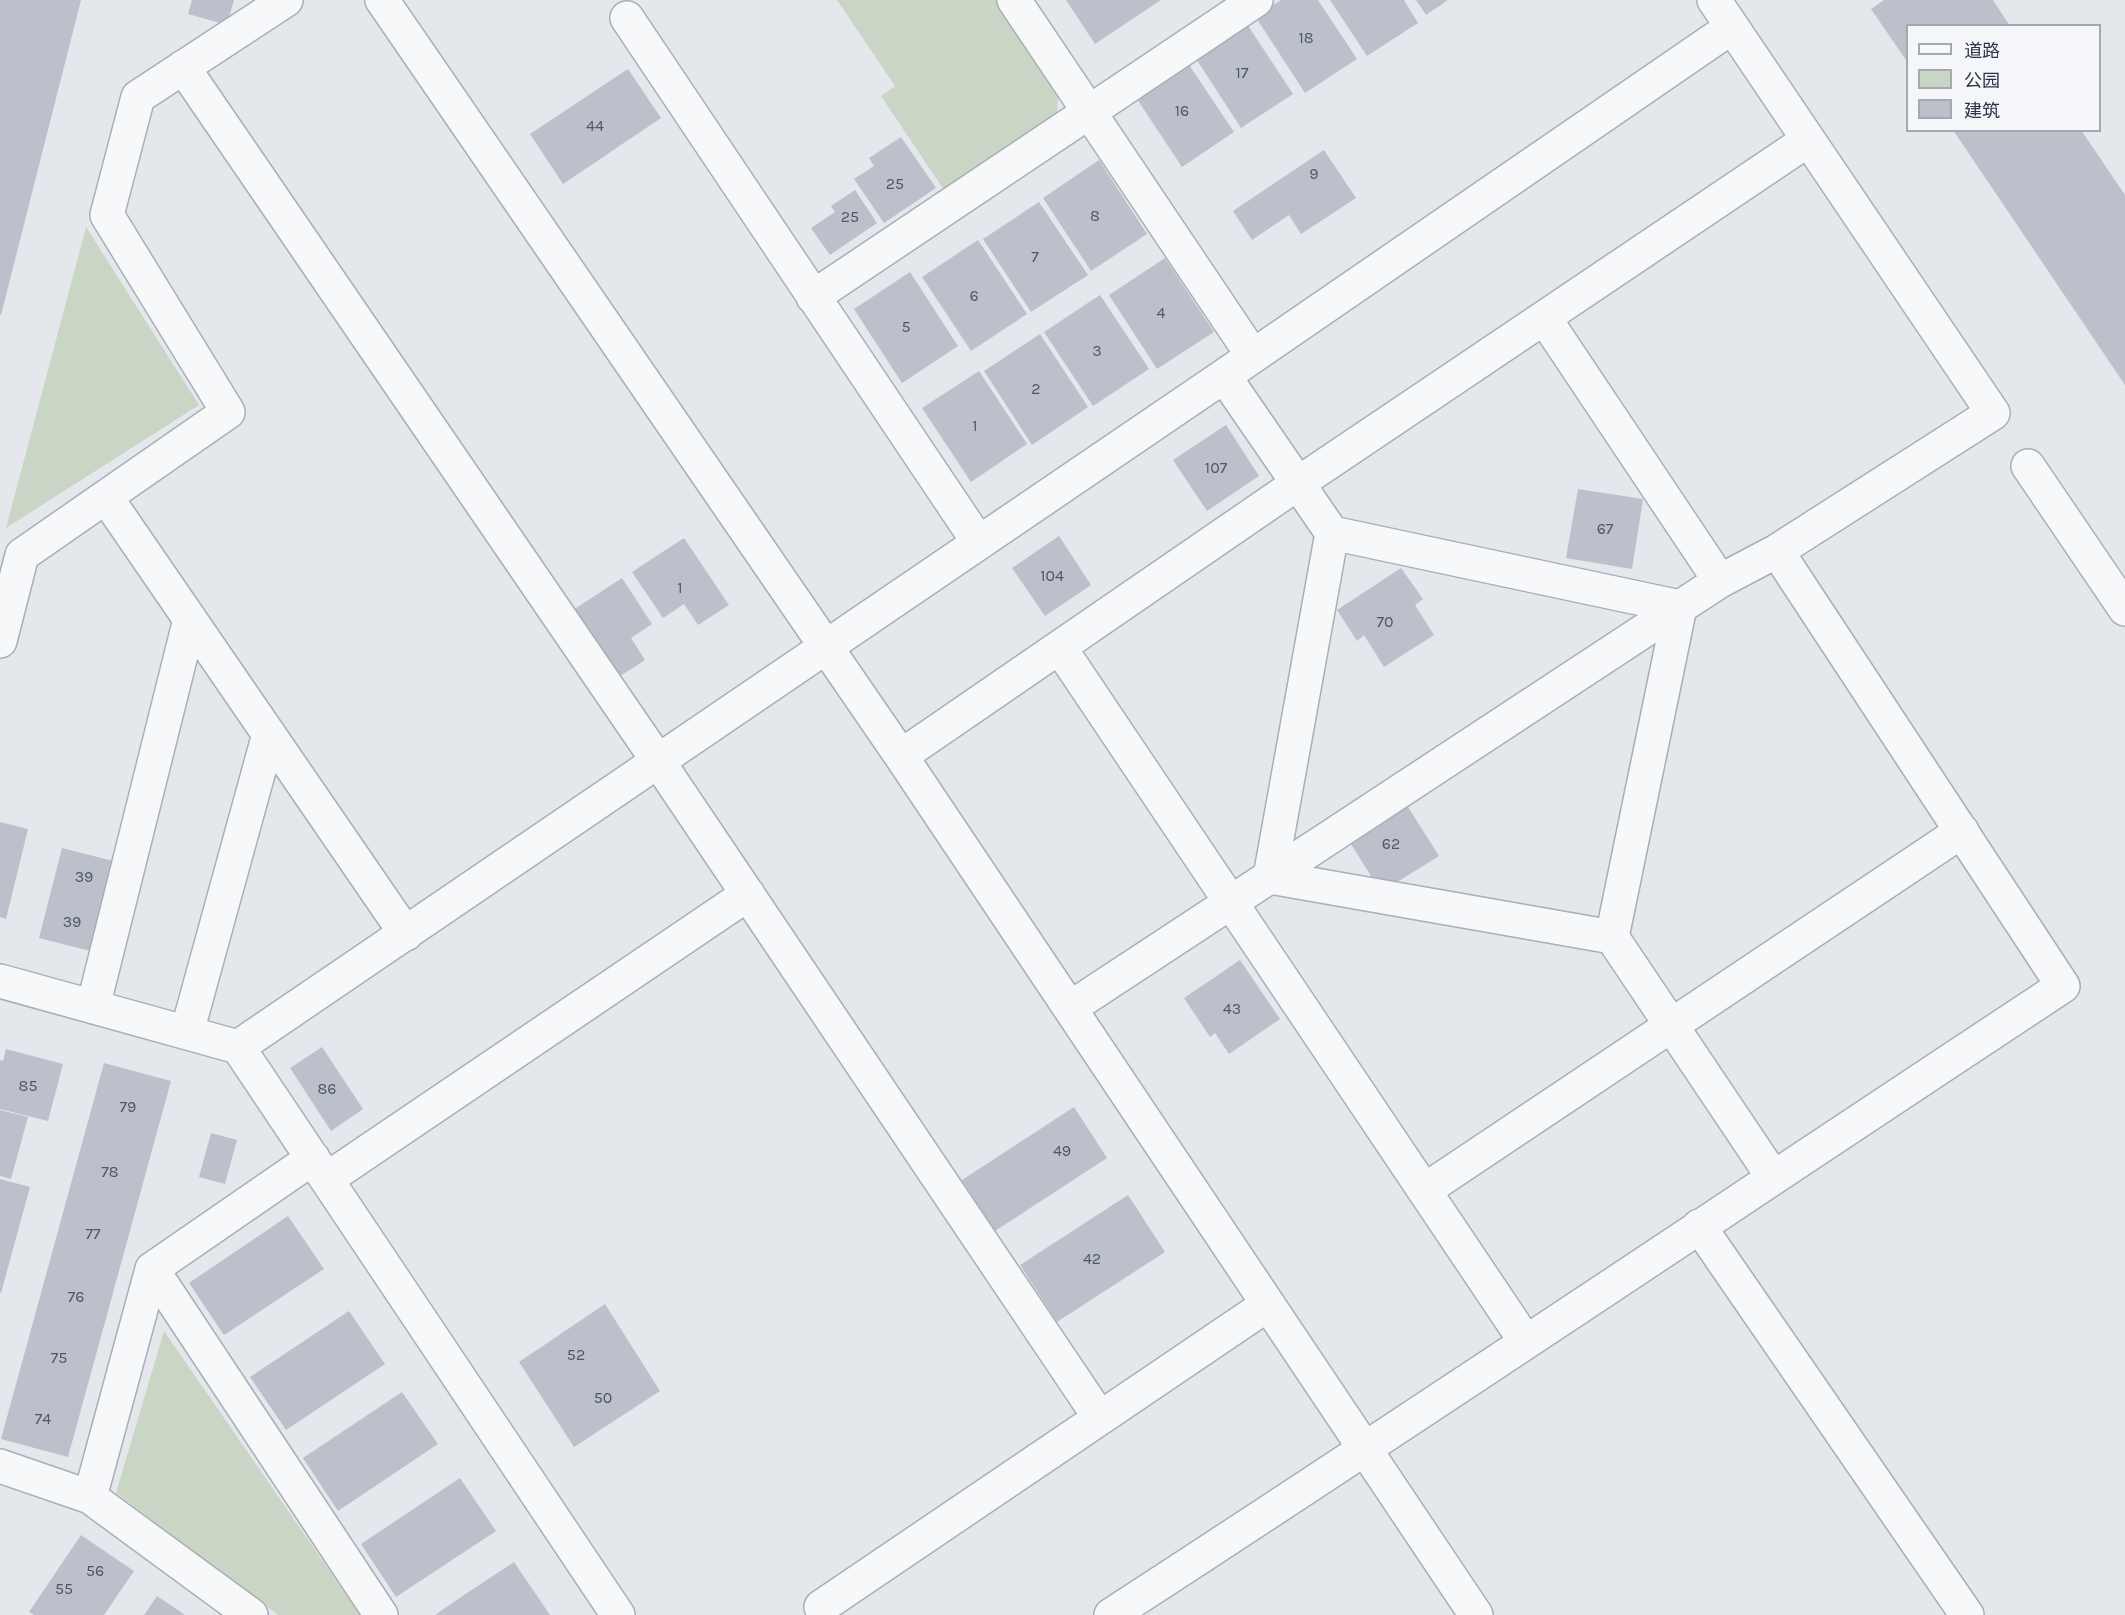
<!DOCTYPE html>
<meta charset="utf-8">
<style>
body{margin:0}
#map{position:relative;width:2125px;height:1615px;overflow:hidden;background:#e4e7ec;font-family:Karla,"Noto Sans SC",sans-serif}
canvas{display:block}
.legend{position:absolute;left:1906px;top:24px;width:195px;height:108px;box-sizing:border-box;background:#f4f6f9;border:2px solid #a4a8b1;margin:0;padding:8px 10px;list-style:none;font-size:18px;color:#2b3445}
.legend li{display:flex;align-items:center;gap:12px;height:30px}
.legend b{width:30px;border:2px solid #a4a8b1}
</style>
<div id="map">
<canvas width="2125" height="1615"></canvas>
<ul class="legend">
<li><b style="height:8px;background:#f7f8fa"></b>道路</li>
<li><b style="height:16px;background:#c9d6c5"></b>公园</li>
<li><b style="height:16px;background:#bbc0ca"></b>建筑</li>
</ul>
</div>
<script>
const ctx = document.querySelector('canvas').getContext('2d');
ctx.lineJoin = 'round';
function paint(path, color) { ctx.fillStyle = color; ctx.fill(path, 'evenodd'); }
function strokePath(path, color, width, dash) { ctx.strokeStyle = color; ctx.lineWidth = width; ctx.lineCap = dash ? 'butt' : 'round'; ctx.setLineDash(dash || []); ctx.stroke(path); }
function write(font, color, halo, rows, align = 'center') {
  ctx.font = font + ' Karla,sans-serif'; ctx.lineWidth = 4.5; ctx.setLineDash([]); ctx.textBaseline = 'middle'; ctx.strokeStyle = halo; ctx.fillStyle = color; for (const [text, x, y, turn = 0] of rows) {
    ctx.save(); ctx.translate(x, y); ctx.rotate((+turn || 0) * Math.PI / 180); ctx.textAlign = isNaN(turn) ? turn : align; if (halo) ctx.strokeText(text, 0, 0); ctx.fillText(text, 0, 0); ctx.restore();
  }
}
paint(new Path2D(`
 M837,0H1002L1059,84L1057,113L944,190L881,96L895,86Z
 M86,227L199,405L6,528Z
 M164,1331L360,1615H278L116,1493Z`), '#c9d6c5');
paint(new Path2D(`
 M0,0H81L1,315L0,314Z
 M192,0H234L227,25L188,14Z
 M1066,0H1161L1095,44Z
 M1281,0H1318L1357,59L1305,93L1255,16Z
 M1330,0H1404L1418,23L1367,56Z
 M1416,0H1448L1426,15Z
 M1884,0H1993L2010,26H1908V63L1871,9Z
 M1243,18L1293,94L1241,128L1191,51Z
 M1183,56L1234,132L1182,167L1131,90Z
 M628,69L661,118L563,184L530,134Z
 M1953,130H2081L2125,195V385Z
 M901,137L936,188L884,223L854,179L874,166L869,158Z
 M1324,150L1356,198L1301,234L1289,215L1252,240L1233,211Z
 M1099,160L1147,234L1091,271L1043,198Z
 M855,190L877,223L830,255L811,228L835,212L831,206Z
 M1039,202L1088,275L1031,312L983,239Z
 M978,240L1027,314L971,351L922,277Z
 M1165,258L1214,332L1157,369L1109,295Z
 M910,272L958,346L902,383L854,309Z
 M1100,295L1149,369L1093,406L1044,332Z
 M1040,334L1088,407L1032,445L984,371Z
 M979,371L1027,444L971,482L922,408Z
 M1226,425L1259,476L1207,511L1173,460Z
 M1578,489L1643,499L1632,569L1566,558Z
 M1059,536L1091,585L1045,616L1012,568Z
 M684,538L729,605L698,625L684,604L663,618L632,572Z
 M1401,568L1423,599L1415,605L1434,635L1384,667L1364,635L1357,641L1337,610Z
 M622,578L652,624L631,638L645,660L614,680L570,612Z
 M1401,796L1439,856L1381,892L1344,833Z
 M0,822L28,829L6,919L0,917Z
 M62,848L117,862L94,952L39,938Z
 M1240,960L1280,1019L1229,1054L1215,1033L1210,1037L1184,998Z
 M322,1047L363,1109L331,1131L290,1068Z
 M6,1049L63,1064L48,1121L0,1109V1060L3,1061Z
 M104,1063L171,1081L68,1457L1,1439Z
 M1074,1107L1107,1158L995,1231L962,1180Z
 M0,1110L28,1117L11,1179L0,1176Z
 M211,1133L237,1140L225,1184L199,1177Z
 M0,1179L30,1187L1,1293H0Z
 M1128,1195L1165,1252L1057,1322L1020,1265Z
 M288,1216L324,1269L224,1335L189,1283Z
 M605,1304L660,1391L574,1447L519,1362Z
 M349,1311L385,1364L286,1430L250,1377Z
 M402,1392L438,1444L338,1511L303,1458Z
 M460,1478L496,1531L396,1597L361,1544Z
 M81,1535L134,1571L104,1615H34L29,1612Z
 M514,1562L550,1615H435L464,1595Z
 M157,1596L185,1615H144Z`), '#bbc0ca');
const minor = new Path2D(`
 M382,0L901,756L1476,1615
 M1014,0L1253,356
 M627,18L979,543
 M183,67L658,761L1100,1418
 M813,297L1256,0
 M1545,319L1720,581
 M1224,376L1332,533
 M2028,466L2125,609
 M106,497L406,934
 M1332,533L1680,607L1612,937L1270,877Z
 M0,641L22,555L228,412L107,215L138,97L286,0
 M1060,648L1526,1342
 M901,756L1297,484L1808,140
 M1612,937L1773,1177
 M0,981L238,1047L618,1615
 M93,1007L190,619
 M1070,1008L1680,607L1720,581L1777,551L1993,413L1714,0
 M187,1032L269,734
 M238,1047L1224,376L1732,27
 M327,1179L748,894
 M1425,1190L1962,831
 M1699,1226L1967,1615
 M152,1269L381,1615
 M0,1466L90,1497L251,1615
 M90,1497L152,1269L313,1158
 M821,1607L1267,1305
 M1111,1615C1430,1408 1746,1195 2063,986L1777,551`);
strokePath(minor, '#a9aeb7', 36);
strokePath(minor, '#f7f8fa', 33);
write('16px', '#4f5766', null, [
 ["18",1306,38],
 ["17",1242,73],
 ["16",1182,111],
 ["44",595,126],
 ["9",1314,174],
 ["25",895,184],
 ["8",1095,216],
 ["25",850,217],
 ["7",1035,257],
 ["6",974,296],
 ["4",1161,313],
 ["5",906,327],
 ["3",1097,351],
 ["2",1036,389],
 ["1",975,426],
 ["107",1216,468],
 ["67",1605,529],
 ["104",1052,576],
 ["1",680,588],
 ["70",1385,622],
 ["62",1391,844],
 ["39",84,877],
 ["39",72,922],
 ["43",1232,1009],
 ["85",28,1086],
 ["86",327,1089],
 ["79",128,1107],
 ["49",1062,1151],
 ["78",110,1172],
 ["77",93,1234],
 ["42",1092,1259],
 ["76",76,1297],
 ["52",576,1355],
 ["75",59,1358],
 ["50",603,1398],
 ["74",43,1419],
 ["56",95,1571],
 ["55",64,1589]
]);
</script>
